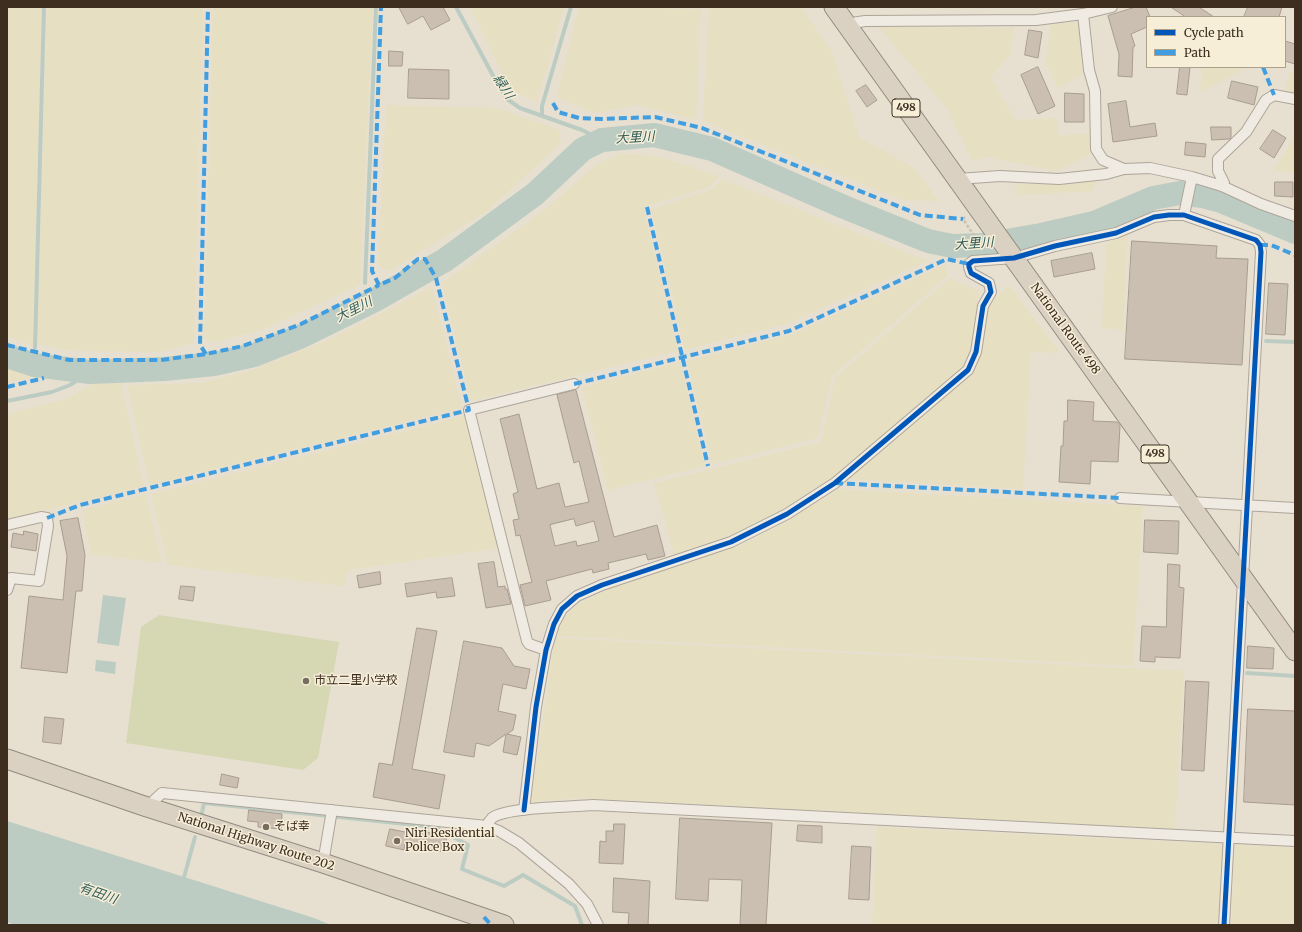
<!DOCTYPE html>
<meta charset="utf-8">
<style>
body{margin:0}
#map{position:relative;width:1302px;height:932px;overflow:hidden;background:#e7e0d1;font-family:Merriweather,serif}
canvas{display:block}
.frame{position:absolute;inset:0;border:8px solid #3d2e20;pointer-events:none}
.legend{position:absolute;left:1146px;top:16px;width:140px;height:52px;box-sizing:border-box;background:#f7eed8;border:1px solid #ada18e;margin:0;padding:5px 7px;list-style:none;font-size:12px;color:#3d2e20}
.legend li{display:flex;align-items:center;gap:8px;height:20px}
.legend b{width:20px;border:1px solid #ada18e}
</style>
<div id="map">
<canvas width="1302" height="932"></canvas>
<div class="frame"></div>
<ul class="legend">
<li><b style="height:5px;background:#0057b8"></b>Cycle path</li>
<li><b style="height:5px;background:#3f9de0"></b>Path</li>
</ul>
</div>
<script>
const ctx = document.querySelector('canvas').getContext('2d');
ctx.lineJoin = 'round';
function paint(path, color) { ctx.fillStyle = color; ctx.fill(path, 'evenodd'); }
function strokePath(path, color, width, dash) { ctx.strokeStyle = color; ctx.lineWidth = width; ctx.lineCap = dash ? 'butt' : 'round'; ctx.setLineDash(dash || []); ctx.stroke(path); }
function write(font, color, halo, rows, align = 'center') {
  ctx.font = font + ' Merriweather,"Noto Sans JP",serif'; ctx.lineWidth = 3; ctx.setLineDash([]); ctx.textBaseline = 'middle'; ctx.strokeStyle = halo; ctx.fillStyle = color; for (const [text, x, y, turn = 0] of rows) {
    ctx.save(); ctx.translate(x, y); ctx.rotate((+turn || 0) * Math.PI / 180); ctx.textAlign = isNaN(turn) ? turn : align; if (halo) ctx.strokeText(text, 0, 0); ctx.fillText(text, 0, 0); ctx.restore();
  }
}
paint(new Path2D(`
 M7,7H42L33,346L7,336Z
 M47,7H203L194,343L160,352L70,351L37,344Z
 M213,7H373L360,285L264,329L212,343L204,337Z
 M470,7H564L537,102L510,90Z
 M579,7L701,9L696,120L638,105L594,113L556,97Z
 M708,7H801L832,52L859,137L914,168L939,201L902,200L703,121Z
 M1079,22L1082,75L1058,88L1046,64L1050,24Z
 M879,27L1014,28L1010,54L991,77L1015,120L1058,118L1057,136L1089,133L1091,154L1057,171L986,157L972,161L948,110Z
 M1202,67H1249L1200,92Z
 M1291,71L1295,72V95L1284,93Z
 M386,105L498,108L559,130L561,143L486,212L389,271L378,265Z
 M1295,131V173L1274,170L1295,136Z
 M624,153L661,157L719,176L710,187L643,207L678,351L471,401L442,283L543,211L598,163Z
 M722,179L928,261L786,324L685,350L651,209L713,189Z
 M1096,181L1093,191L1017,195L1014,185Z
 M1128,232L1123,330L1102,328L1106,245Z
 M946,264L947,276L832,376L818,438L712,464L687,361L793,334Z
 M950,278L979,291L971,360L833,479L781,512L727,538L674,555L654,483L821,442L835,378Z
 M1009,285L1060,353L1031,352L1023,489L847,479L973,371L982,353L988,306Z
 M432,287L462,408L149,485L127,385L202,383L255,369L330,339Z
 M680,362L705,466L608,490L582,387Z
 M7,368L39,376L7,383Z
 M96,382L121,383L144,486L7,520V414L65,399Z
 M465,416L498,548L349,570L343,586L168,565L151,494Z
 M839,489L1143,506L1133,666L557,636L562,619L578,604L608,589L750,541Z
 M146,494L162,563L91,554L82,510Z
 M555,638L1184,671L1175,829L580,798L531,802Z
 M877,827L1222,844L1218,925H872Z
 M1235,844L1295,848V925H1231Z`), '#e6dfc2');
paint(new Path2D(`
 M159,615L339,642L318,758L303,770L126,743L141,627Z`), '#d6d7b3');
paint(new Path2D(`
 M103,595L126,598L119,646L97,643Z
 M96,660L116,662L115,674L95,671Z
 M7,821L314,918L331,925H15L7,922Z`), '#bcccc2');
strokePath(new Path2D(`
 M456,7L497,83L507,99L520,108L582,130L602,140
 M542,115V106L571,7
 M365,283L376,7
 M1266,341L1295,342
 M35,348L44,7
 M7,401L52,392L70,385L90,372
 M1247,673L1295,676
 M202,813L204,803L435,827L468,845L462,869L504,886L523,875L575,906L582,925
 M183,881L195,837`), '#bcccc2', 4);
strokePath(new Path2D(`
 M7,356L35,365L90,372L164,369L214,364L254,355L302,336L373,301L445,260L535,194L583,149L602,140L654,135L712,149L844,207L928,241L952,246L983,245L1041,235L1094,223L1153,198L1180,193L1202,196L1221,201L1295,232`), '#bcccc2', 24);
const building = new Path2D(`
 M399,7H443L450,20L431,30L423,16L408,24Z
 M1136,7H1146L1150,17H1147V27L1131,34L1135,46L1133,47L1132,77L1118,76L1119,54L1108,16Z
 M1171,7H1199L1214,17H1186Z
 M1248,7H1282L1279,17H1244Z
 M1029,30L1042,32L1038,58L1025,55Z
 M1285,41L1295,44V64L1285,61Z
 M389,51L403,52L402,66H389Z
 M1038,67L1055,106L1038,114L1021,75Z
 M1180,67H1190L1187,95L1177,94Z
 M409,69L449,70V99L408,98Z
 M1232,81L1258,87L1254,105L1228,98Z
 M866,85L877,100L867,107L856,91Z
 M1065,93L1084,94V122H1065Z
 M1126,101L1130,127L1155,123L1157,136L1113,142L1108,104Z
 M1211,127H1231V137L1230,139L1212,140Z
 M1273,130L1286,138L1274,158L1260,149Z
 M1186,142L1206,144L1205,157L1185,155Z
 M1275,182H1293V197L1275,196Z
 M1132,241L1217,246L1216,258L1248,259L1242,365L1125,359Z
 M1092,253L1095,269L1054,277L1051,261Z
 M1269,283L1288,284L1285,335L1266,334Z
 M576,390L614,537L657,525L665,556L648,560L646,554L608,563L609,569L593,573L592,569L546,581L551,600L525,606L520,585L532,582L520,535L516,536L513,520L519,519L513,494L518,492L500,419L519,414L537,489L559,483L565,507L589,502L579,461L574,463L557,395ZM574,519L576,526L594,521L599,541L577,546L576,541L555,546L550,525Z
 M1068,400L1094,402L1093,421L1117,422L1120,426L1118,462L1091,461L1090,484L1059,482L1061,446H1063L1064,421H1067Z
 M78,518L85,555L82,591H76L67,673L21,668L29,596L63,600L67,556L60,521Z
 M1145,520L1179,521L1178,554L1144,552Z
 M24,531L38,534L36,551L11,547L13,533L23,535Z
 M494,562L498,587L505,586V589H507L511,604L486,608L478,564Z
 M1168,564L1180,565L1179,587L1184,588L1180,658L1155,657V662L1140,661L1142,626L1166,627Z
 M380,572L381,584L359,588L357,576Z
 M452,578L455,596L437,598L436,592L407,597L405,584Z
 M181,586L195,587L193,601L179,599Z
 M417,628L437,631L412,769L445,775L439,809L373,797L379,763L392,765Z
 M464,641L502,648L514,666L530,669L526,689L503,684L498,711L516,715L513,730L507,734L521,737L517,755L503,752L506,734L489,746L476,743L474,757L444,752Z
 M1248,646L1274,648L1273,669L1247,668Z
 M1186,681L1209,682L1204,771L1182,770Z
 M1248,709L1295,711V805L1244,802Z
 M45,717L64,719L61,744L43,742Z
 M222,774L239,778L237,788L220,785Z
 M249,810L282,814L281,829L258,827V822L248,821Z
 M680,818L772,823L766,925H740L742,880L709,879L708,901L676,899Z
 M614,824H625L623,864L599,863L600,841L606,842V831H613Z
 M798,825L822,826V843L797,841Z
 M390,829L420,835L421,831L447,836L444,852L405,844L404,850L386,846Z
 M852,846L871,847L869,900L849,899Z
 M614,878L650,881L648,925H628L629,913L613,912Z`);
paint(building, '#cbbfb2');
strokePath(building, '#a89c90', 1);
const street = new Path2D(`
 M1083,14L1089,70L1095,91L1096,149L1103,160L1124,169
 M846,24L865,21L1036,20L1083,14L1112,7
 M958,179L1000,176L1059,179L1106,174L1124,169L1150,168L1192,177L1222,186L1261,204L1295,216
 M1222,186L1224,183L1218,171V159L1246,132L1266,100L1274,95L1295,99
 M1184,215L1192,177
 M1120,498L1295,508
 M7,525L41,517L47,518L48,526L39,581L11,578L7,590
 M546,650L529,644L527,641L469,410L574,384
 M147,807L162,793L487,826C488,823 490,820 492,818C506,807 572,807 593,805L1295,841
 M524,810L536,707L546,650L554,624L562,609L577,596L602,585L731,542L787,514L835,483L968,370L976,352L983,306L991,292L989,283L971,273L969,267V264L973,261L1014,258L1055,246L1116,233L1154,217L1169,215H1184L1256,240L1260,245L1261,252L1224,925
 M487,826L499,831L519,843L569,884L587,904L598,925
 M323,863L332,810`);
const highway = new Path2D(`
 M834,7L1295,651
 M7,759L147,807L323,863L504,925`);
strokePath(street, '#ada599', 12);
strokePath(highway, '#928b80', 21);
strokePath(new Path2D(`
 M965,217L963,219L983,249`), '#c8c2b9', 2.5, [3, 2]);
strokePath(street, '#efebe3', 10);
strokePath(highway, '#dad1c2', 19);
strokePath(new Path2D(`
 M1263,67L1274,95
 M553,103L558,112L579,118L602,119L655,117L702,128L920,215L963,219
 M647,207L708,466
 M1260,245H1271L1295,255
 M7,345L69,360H161L206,354L243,346L301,324L379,285
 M206,354L200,345L208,7
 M574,384L789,331L947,259L969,264
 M7,387L44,378
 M835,483L1120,498
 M47,518L80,505L469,410L436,278L425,259H418L395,278L379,285L372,271L381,7
 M484,917L491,925`), '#3f9de0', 4, [8, 4]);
strokePath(new Path2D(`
 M524,810L536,707L546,650L554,624L562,609L577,596L602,585L731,542L787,514L835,483L968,370L976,352L983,306L991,292L989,283L971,273L969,267V264L973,261L1014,258L1055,246L1116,233L1154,217L1169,215H1184L1256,240L1260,245L1261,252L1224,925`), '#0057b8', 5);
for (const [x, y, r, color] of [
 [306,681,4,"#786c5e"],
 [266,827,4,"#786c5e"],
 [397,841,4,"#786c5e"]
]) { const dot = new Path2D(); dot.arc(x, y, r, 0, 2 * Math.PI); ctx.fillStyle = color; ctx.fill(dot); strokePath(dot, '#f7eed8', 1.5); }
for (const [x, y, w] of [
 [906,108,28],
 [1155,454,28]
]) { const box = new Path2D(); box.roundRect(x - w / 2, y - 9, w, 18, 3); ctx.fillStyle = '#f7eed8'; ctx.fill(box); strokePath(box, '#3d2e20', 1); }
write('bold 11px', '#3d2e20', null, [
 ["498",906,108],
 ["498",1155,454]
]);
write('12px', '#3d2e20', '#f7eed8', [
 ["National Route 498",1065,329,54],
 ["National Highway Route 202",256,842,18]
]);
write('12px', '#3d2e20', '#f7eed8', [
 ["市立二里小学校",314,681],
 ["そば幸",274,827],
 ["Niri Residential",405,834],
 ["Police Box",405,848]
], 'left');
write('italic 13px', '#2f5d5a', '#f7eed8', [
 ["緑川",503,87,57],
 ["大里川",635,138,-3],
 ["大里川",974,244,-4],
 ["大里川",354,310,-27],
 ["有田川",98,894,19]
]);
</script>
